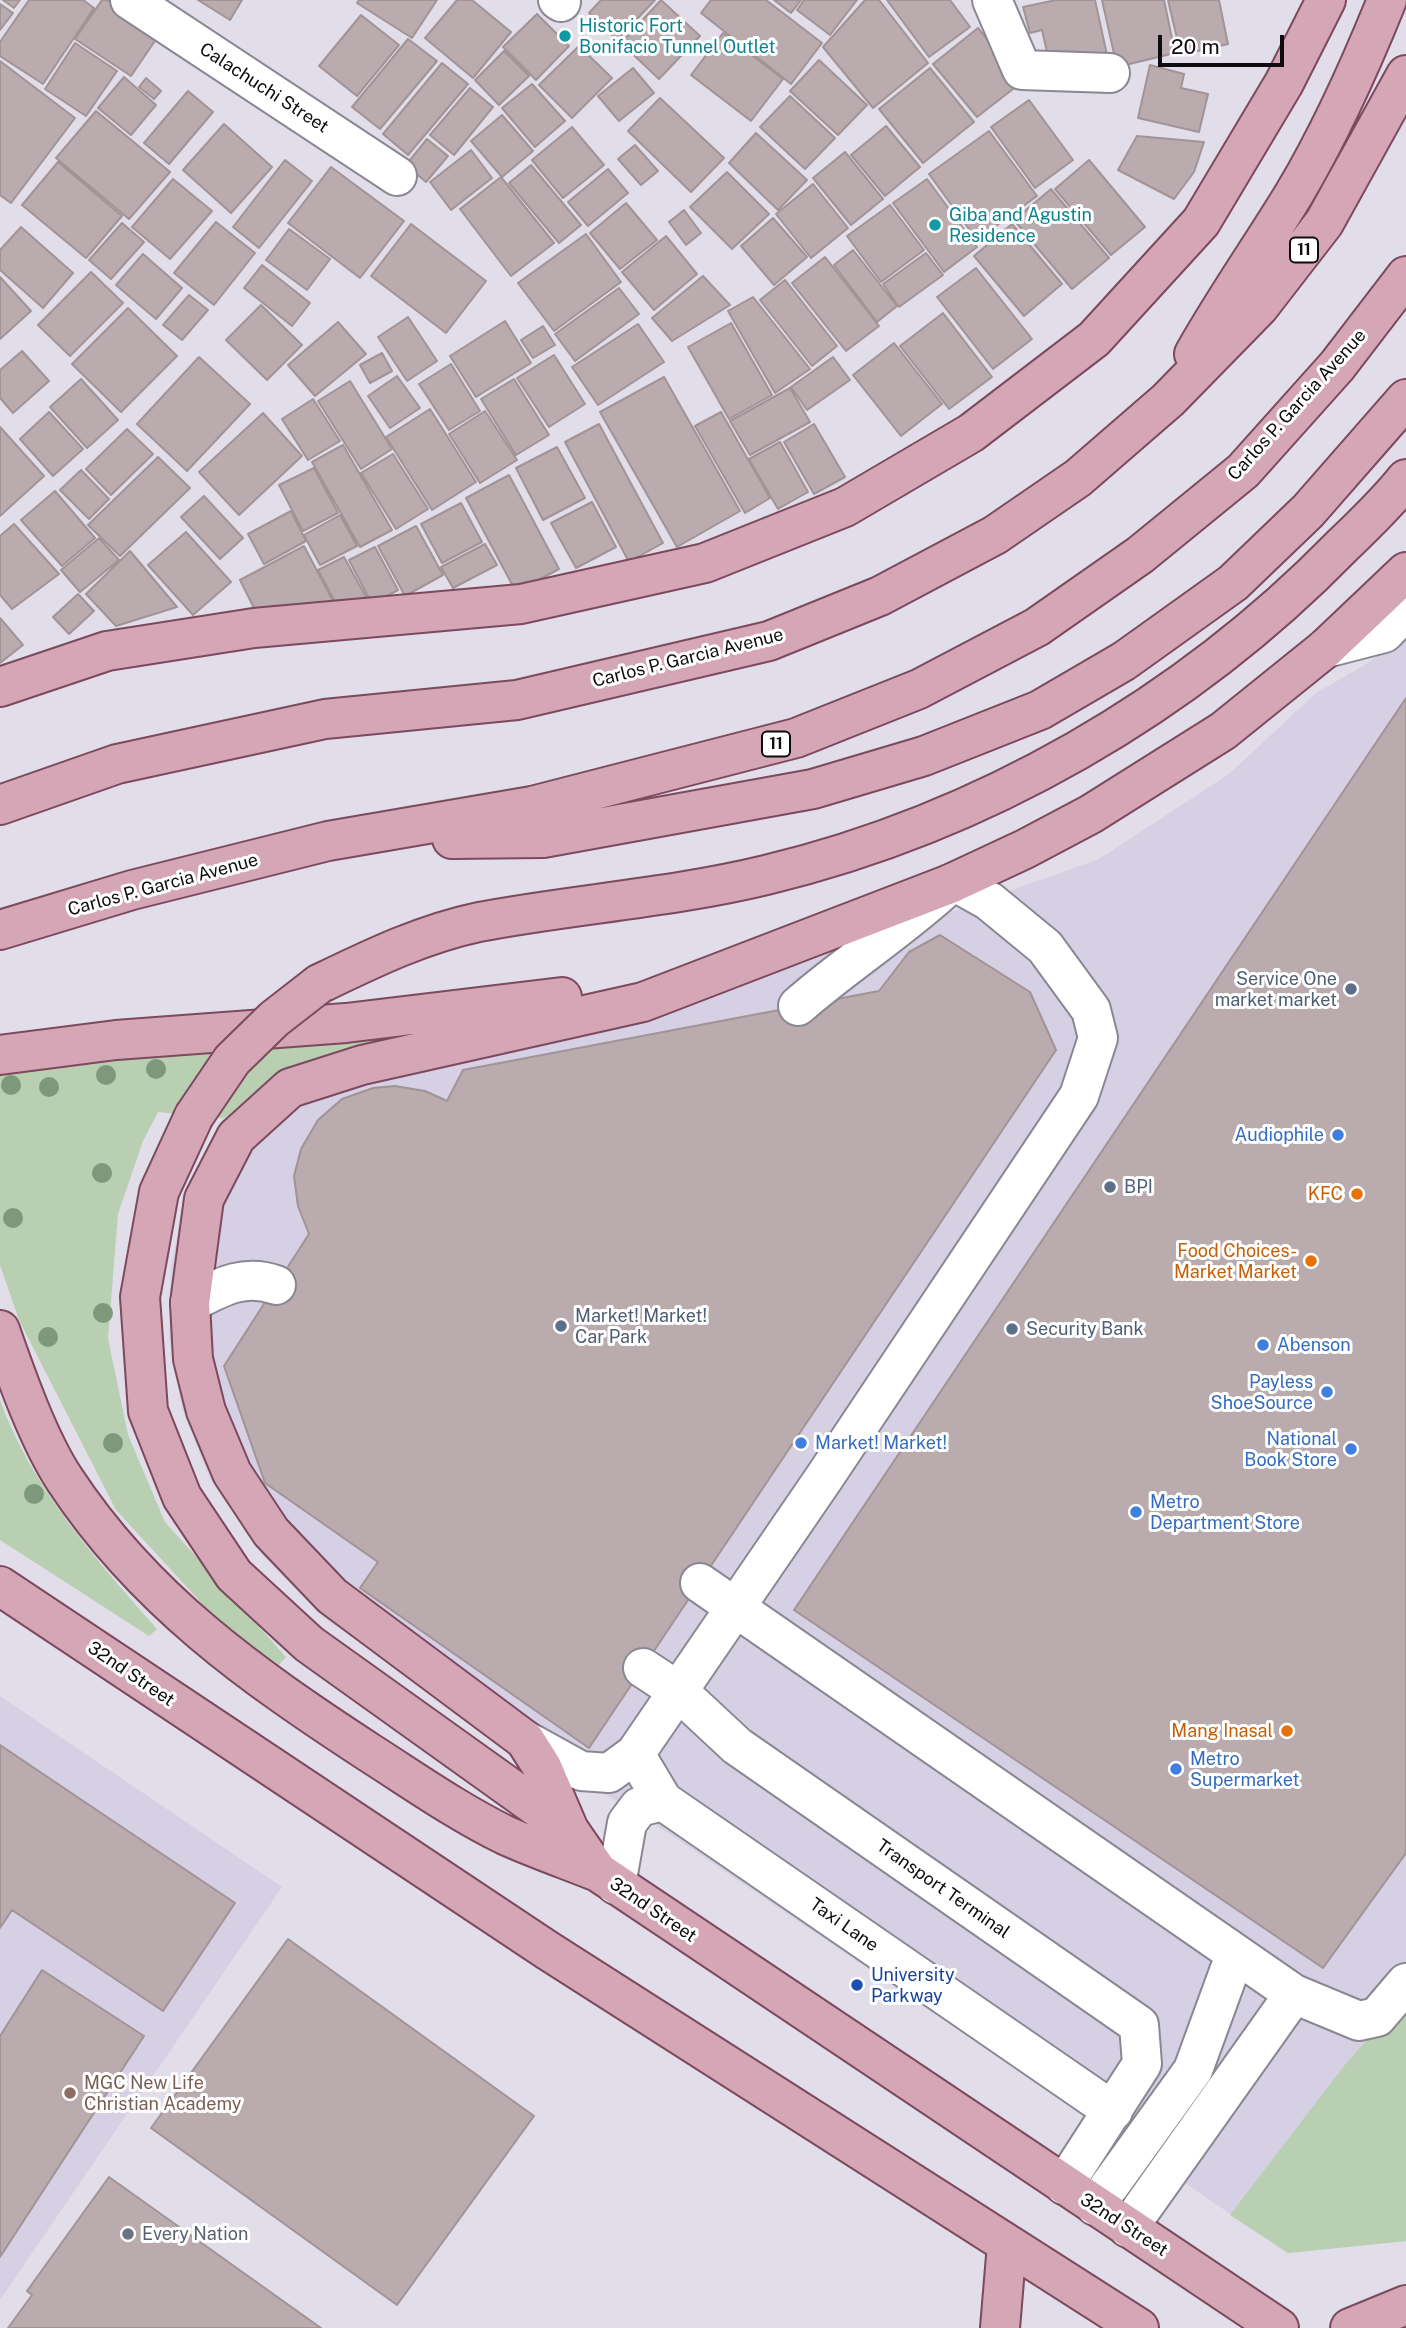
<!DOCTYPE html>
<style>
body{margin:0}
#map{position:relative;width:1406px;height:2328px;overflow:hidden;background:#e1deea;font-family:"Public Sans",sans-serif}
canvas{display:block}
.scale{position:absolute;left:1158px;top:35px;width:126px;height:32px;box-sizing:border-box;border:4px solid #0e0c10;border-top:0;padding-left:9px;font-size:21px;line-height:24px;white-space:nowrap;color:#0e0c10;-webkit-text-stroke:5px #fff;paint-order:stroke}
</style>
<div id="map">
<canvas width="1406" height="2328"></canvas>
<div class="scale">20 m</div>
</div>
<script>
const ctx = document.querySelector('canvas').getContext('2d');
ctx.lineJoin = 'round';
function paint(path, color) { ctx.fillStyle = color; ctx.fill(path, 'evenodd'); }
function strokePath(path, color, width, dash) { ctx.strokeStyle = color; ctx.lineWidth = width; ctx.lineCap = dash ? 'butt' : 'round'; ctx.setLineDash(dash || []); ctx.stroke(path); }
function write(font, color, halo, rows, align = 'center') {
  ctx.font = font + ' "Public Sans",sans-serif'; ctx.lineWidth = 6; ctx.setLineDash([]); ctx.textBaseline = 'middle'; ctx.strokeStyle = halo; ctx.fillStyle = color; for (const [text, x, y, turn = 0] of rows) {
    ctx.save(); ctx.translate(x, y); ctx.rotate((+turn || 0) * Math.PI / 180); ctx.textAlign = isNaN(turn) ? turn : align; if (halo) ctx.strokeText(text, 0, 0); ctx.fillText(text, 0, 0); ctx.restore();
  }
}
paint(new Path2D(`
 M1406,635V2241L1288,2253L643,1816L490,1730L324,1618L262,1555L209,1477L182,1408L169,1339L171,1266L186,1192L223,1118L282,1071L769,967L942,915L1099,859L1229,774L1316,693L1368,663Z
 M0,1696L282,1887L0,2300Z`), '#d5d0e3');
paint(new Path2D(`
 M422,1034L223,1118L158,1112L143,1141L118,1214L108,1338L128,1435L165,1522L286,1657L275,1669L208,1610L116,1510L19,1320L0,1265V1064Z
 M0,1400C31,1487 97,1561 157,1629L149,1636L0,1540Z
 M1406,1996V2241L1288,2253L1230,2215L1344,2066Z`), '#b8cfb2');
const building = new Path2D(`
 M3,0H20L14,8Z
 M29,0H83L94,8L43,84L0,56V42Z
 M102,0H107L159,35L131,76L75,39Z
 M198,0H242L230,20Z
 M359,0H437L412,38L357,3Z
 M457,0H472L511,32L473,78L425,38Z
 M601,0H655L617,40L589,13Z
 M661,0L700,36L659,79L621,43Z
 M711,0H766L822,43L791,84L701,13Z
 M774,0H801L791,13Z
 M804,0H857L830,35L797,10Z
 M865,0H879L928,63L873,108L823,47Z
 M887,0H950L970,27L929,57Z
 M1056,0H1095L1107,55L1049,61L1042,30L1030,33L1023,7Z
 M1102,0H1164L1175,53L1117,67Z
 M1168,0H1219L1228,44L1181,55Z
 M0,4L13,13L0,30Z
 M537,14L569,46L536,80L503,47Z
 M361,15L399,45L357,96L319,66Z
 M978,28L1022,82L977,117L933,64Z
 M723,33L783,79L751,121L691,75Z
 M408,39L437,61L380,129L352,107Z
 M75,43L117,71L86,116L45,89Z
 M579,46L612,78L572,118L539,85Z
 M504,51L529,76L499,105L475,80Z
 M819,60L867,105L838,135L790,91Z
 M0,61L75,118L11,203L0,195Z
 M442,63L468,84L408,155L383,134Z
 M1150,65L1184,74L1181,88L1208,94L1199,132L1138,118Z
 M633,68L654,93L619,121L598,96Z
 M930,68L974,122L923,163L879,109Z
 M124,77L156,105L131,135L98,108Z
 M146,78L161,91L154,99L139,87Z
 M532,84L565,121L535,147L502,108Z
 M470,88L493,107L454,155L430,135Z
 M188,91L213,112L169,164L144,143Z
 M790,96L835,138L805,169L760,127Z
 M660,98L724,158L691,192L628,131Z
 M1029,100L1073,160L1035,188L991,127Z
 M96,111L170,172L129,219L56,158Z
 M502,115L533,151L502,177L471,141Z
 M224,124L272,167L231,213L183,170Z
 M886,126L920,167L885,196L851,155Z
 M572,127L604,165L563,198L532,160Z
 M989,131L1037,196L977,240L929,174Z
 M756,133L807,180L778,210L729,163Z
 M1137,136L1204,142L1194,172L1174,199L1118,170Z
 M427,139L448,156L426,182L406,165Z
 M635,145L658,171L641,185L618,159Z
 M471,150L492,178L451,210L430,182Z
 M845,152L883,199L851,225L813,178Z
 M285,160L312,181L259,248L233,227Z
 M1089,160L1145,227L1111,255L1055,189Z
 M58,162L122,216L86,258L22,205Z
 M531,165L581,225L559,243L509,183Z
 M331,167L404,221L360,278L288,223Z
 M608,169L628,193L588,226L568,202Z
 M727,172L769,214L732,249L690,207Z
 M501,177L554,243L511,276L460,209Z
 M173,179L212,211L170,259L132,227Z
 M927,179L977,247L944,272L893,203Z
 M813,184L848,228L811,258L776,214Z
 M1051,189L1109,258L1072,289L1014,220Z
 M626,203L657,240L620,269L590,233Z
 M890,205L924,250L881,282L847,236Z
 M684,210L701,233L686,245L669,222Z
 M773,218L807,257L774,285L741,246Z
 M216,222L255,253L214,305L174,273Z
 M122,223L144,242L111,279L89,260Z
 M411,224L486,281L446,333L371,276Z
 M1012,224L1062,284L1024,316L974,256Z
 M21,227L73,273L43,308L0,270V250Z
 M289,229L330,259L307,290L266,260Z
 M586,234L621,282L554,331L518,283Z
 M666,236L697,274L654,310L622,272Z
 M853,250L897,306L877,322L834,265Z
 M926,253L943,275L899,307L883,284Z
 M143,254L182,288L156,319L116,285Z
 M825,257L879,326L846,351L792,283Z
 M262,265L310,303L292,326L244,288Z
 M976,268L1032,339L993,369L937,297Z
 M91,272L123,303L70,356L38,325Z
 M703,276L730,305L672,341L652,318Z
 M0,277L31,311L0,339Z
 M785,280L837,346L812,366L760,300Z
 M619,288L639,314L575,361L555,334Z
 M189,295L208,310L182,340L163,325Z
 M753,297L810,369L775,393L728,311Z
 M261,305L302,345L267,380L226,340Z
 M128,308L177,356L121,412L72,364Z
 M943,313L992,377L949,409L900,346Z
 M408,317L437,361L407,381L378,337Z
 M505,321L531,363L476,397L450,356Z
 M338,322L366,354L315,396L288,365Z
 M731,323L772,395L729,419L688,347Z
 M638,324L664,362L598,405L572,367Z
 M543,326L555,345L533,358L521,340Z
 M894,343L942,404L901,436L853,375Z
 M22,351L49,381L13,413L0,398V370Z
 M382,353L392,371L370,383L360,365Z
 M554,355L585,404L549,427L517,378Z
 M199,357L250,404L187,471L137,424Z
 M833,357L850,380L807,410L791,387Z
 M451,364L480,411L449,430L419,384Z
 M397,376L420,408L390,428L368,396Z
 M664,377L740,511L677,547L600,412Z
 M81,379L118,420L87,448L50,407Z
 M514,379L549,435L516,455L481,399Z
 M350,381L392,449L361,469L318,401Z
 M790,388L810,422L750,455L730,421Z
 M313,399L340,441L308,460L282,419Z
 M430,409L476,482L432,510L386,437Z
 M485,411L517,460L480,483L449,434Z
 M49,412L83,449L53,476L20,439Z
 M721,412L770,498L745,513L695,426Z
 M263,413L302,456L239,515L199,472Z
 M599,424L663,543L629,562L565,442Z
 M814,424L845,477L814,494L784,442Z
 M0,427L44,476L0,516Z
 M127,429L153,454L111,495L86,469Z
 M780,442L808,492L778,509L749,459Z
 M343,445L392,530L360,547L312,462Z
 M557,447L585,498L543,520L516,468Z
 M393,454L428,509L396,529L361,473Z
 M158,457L190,488L120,556L88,525Z
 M314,468L338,513L303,531L279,485Z
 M81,470L109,499L89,519L60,490Z
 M509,475L559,569L516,592L466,498Z
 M55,491L95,538L62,566L21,520Z
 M204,496L243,538L220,559L181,517Z
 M592,502L616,547L576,568L551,523Z
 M461,503L482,542L442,563L421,524Z
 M291,511L306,541L264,564L248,534Z
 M340,515L357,546L320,565L304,535Z
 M14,524L59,574L12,609L0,595V536Z
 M416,526L443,575L405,596L378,546Z
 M186,532L231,582L193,615L148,565Z
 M99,538L119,560L80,592L61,570Z
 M485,544L497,565L453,588L441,567Z
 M304,546L335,605L256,612L240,580Z
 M375,547L398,590L372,604L349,560Z
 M130,551L177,607L116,626L86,594Z
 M344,557L366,597L340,611L318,570Z
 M78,594L94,611L69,634L53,617Z
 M0,618L23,645L0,663Z
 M1406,698V1853L1323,1968L794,1610Z
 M940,935L1030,992L1056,1050L589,1748L360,1588L378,1562L265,1483L224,1366L309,1234L298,1206L294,1176L301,1149L318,1120L342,1099L373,1088L395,1086L425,1091L447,1101L463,1070L879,991L909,952Z
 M0,1745L235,1903L163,2011L12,1910L0,1928Z
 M288,1939L534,2116L397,2305L151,2128Z
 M42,1970L144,2036L0,2257V2036Z
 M109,2177L321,2328H8L32,2295L27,2291Z`);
paint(building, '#b9abae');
strokePath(building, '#a19396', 2);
const minor = new Path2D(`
 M130,0L397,176
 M558,0L561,2
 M992,0L1022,70L1110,73
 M1326,648L1384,633L1406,610
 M798,1006C847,963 902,929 950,884
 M190,1303C219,1288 243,1273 276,1285
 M700,1583L1294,1994L1359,2021L1377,2017L1406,1983
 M643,1668L678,1691L737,1746L1139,2025L1142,2064L1064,2185
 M525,1740L581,1771L609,1773L635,1754L824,1478L1079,1096L1098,1038L1091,1010L1045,947L989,901L955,882
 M635,1754L663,1801L1113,2111
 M616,1885L627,1823L639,1807L663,1801
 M1095,2206L1193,2070L1235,1955
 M1128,2228L1294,1994`);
const major = new Path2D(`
 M1194,354C1225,299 1261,248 1294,194C1331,132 1360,67 1387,0
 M0,687L107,651L254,628L521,604L705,563L845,507L971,433L1094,339L1201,222L1284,83L1326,0
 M0,805L117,764L325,719L517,700L769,641L880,596L995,535L1078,478L1168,400L1259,307L1324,223L1406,75
 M452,839L543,838L813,789L924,756L1040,710L1124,661L1233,583L1308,511L1406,399
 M0,930L132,890L328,841L532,806L796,738L919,689L1037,627L1140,555L1243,471L1337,366L1406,276
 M319,984C371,959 422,934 479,922C574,904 671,898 766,875C982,823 1186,706 1342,546C1364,525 1387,503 1406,479
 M0,1055L116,1040L346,1023L562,997
 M194,1116L159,1192L140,1297L148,1411L182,1497L234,1575L309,1644L569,1830
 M0,1330C16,1376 39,1441 65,1480C144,1600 252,1676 370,1753C414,1781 458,1812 505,1835C536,1849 568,1860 598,1872
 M0,1586L547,1950L1139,2328
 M1000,2328L1007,2244
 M1279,2328L598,1872L569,1830L542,1767L525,1740L332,1596L271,1532L232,1473L206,1411L193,1359L190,1303L204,1199L236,1137L290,1088L362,1065L643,1002L950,884L1025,849L1091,814L1223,731L1326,648L1406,572
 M1350,2328L1406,2305`);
strokePath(minor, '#8a8793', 42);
strokePath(major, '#7c495d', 42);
strokePath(minor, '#fff', 38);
strokePath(major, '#d4a6b6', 38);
const majorBridge = new Path2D(`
 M194,1116L232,1060L274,1019L319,984`);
strokePath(majorBridge, '#7c495d', 42, []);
strokePath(majorBridge, '#d4a6b6', 38);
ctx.fillStyle = '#7e987b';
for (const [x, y] of [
 [156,1069],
 [106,1075],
 [11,1085],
 [49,1087],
 [102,1173],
 [13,1218],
 [103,1313],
 [48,1337],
 [113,1443],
 [34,1494]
]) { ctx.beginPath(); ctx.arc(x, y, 10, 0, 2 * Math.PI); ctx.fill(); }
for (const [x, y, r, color] of [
 [565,36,7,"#0f9aa8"],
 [935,225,7,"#0f9aa8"],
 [1351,989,7,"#5c6f8a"],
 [1338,1135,7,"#3f7fe0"],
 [1110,1187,7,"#5c6f8a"],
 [1357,1194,7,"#e8710a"],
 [1311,1261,7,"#e8710a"],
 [561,1326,7,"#5c6f8a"],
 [1012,1329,7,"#5c6f8a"],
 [1263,1345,7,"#3f7fe0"],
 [1327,1392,7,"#3f7fe0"],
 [801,1443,7,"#3f7fe0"],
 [1351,1449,7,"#3f7fe0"],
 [1136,1512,7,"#3f7fe0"],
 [1287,1731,7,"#e8710a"],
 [1176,1769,7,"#3f7fe0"],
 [857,1985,7,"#1a4fb4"],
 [70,2093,7,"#8d6e63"],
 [128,2234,7,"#6b7280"]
]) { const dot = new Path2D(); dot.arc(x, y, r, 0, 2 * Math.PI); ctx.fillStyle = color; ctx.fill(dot); strokePath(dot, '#fff', 2.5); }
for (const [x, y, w] of [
 [1304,250,28],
 [776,744,28]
]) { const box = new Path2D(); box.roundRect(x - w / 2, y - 12.5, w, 25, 5); ctx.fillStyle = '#fff'; ctx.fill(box); strokePath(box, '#0e0c10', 2); }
write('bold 16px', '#0e0c10', null, [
 ["11",1304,250],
 ["11",776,744]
]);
write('18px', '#0d838f', '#fff', [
 ["Historic Fort",579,26],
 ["Bonifacio Tunnel Outlet",579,47],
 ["Giba and Agustin",949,215],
 ["Residence",949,236]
], 'left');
write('18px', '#0e0c10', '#fff', [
 ["Calachuchi Street",264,88,33],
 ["Carlos P. Garcia Avenue",1297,405,-48],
 ["Carlos P. Garcia Avenue",688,658,-14],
 ["Carlos P. Garcia Avenue",163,885,-15],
 ["32nd Street",131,1674,34],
 ["Transport Terminal",943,1889,35],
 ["32nd Street",653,1910,34],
 ["Taxi Lane",844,1925,35],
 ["32nd Street",1124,2225,33]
]);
write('18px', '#4e5e75', '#fff', [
 ["Service One",1337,979,"right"],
 ["market market",1337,1000,"right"],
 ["BPI",1124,1187],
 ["Market! Market!",575,1316],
 ["Car Park",575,1337],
 ["Security Bank",1026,1329]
], 'left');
write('18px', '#366cbe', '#fff', [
 ["Audiophile",1324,1135,"right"],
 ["Abenson",1277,1345],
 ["Payless",1313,1382,"right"],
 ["ShoeSource",1313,1403,"right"],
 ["National",1337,1439,"right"],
 ["Book Store",1337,1460,"right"],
 ["Market! Market!",815,1443],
 ["Metro",1150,1502],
 ["Department Store",1150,1523],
 ["Metro",1190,1759],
 ["Supermarket",1190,1780]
], 'left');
write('18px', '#c56008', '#fff', [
 ["KFC",1343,1194],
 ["Food Choices-",1297,1251],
 ["Market Market",1297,1272],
 ["Mang Inasal",1273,1731]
], 'right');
write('18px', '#164399', '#fff', [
 ["University",871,1975],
 ["Parkway",871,1996]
], 'left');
write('18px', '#785e54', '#fff', [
 ["MGC New Life",84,2083],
 ["Christian Academy",84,2104]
], 'left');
write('18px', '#5b616d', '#fff', [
 ["Every Nation",142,2234]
], 'left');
</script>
